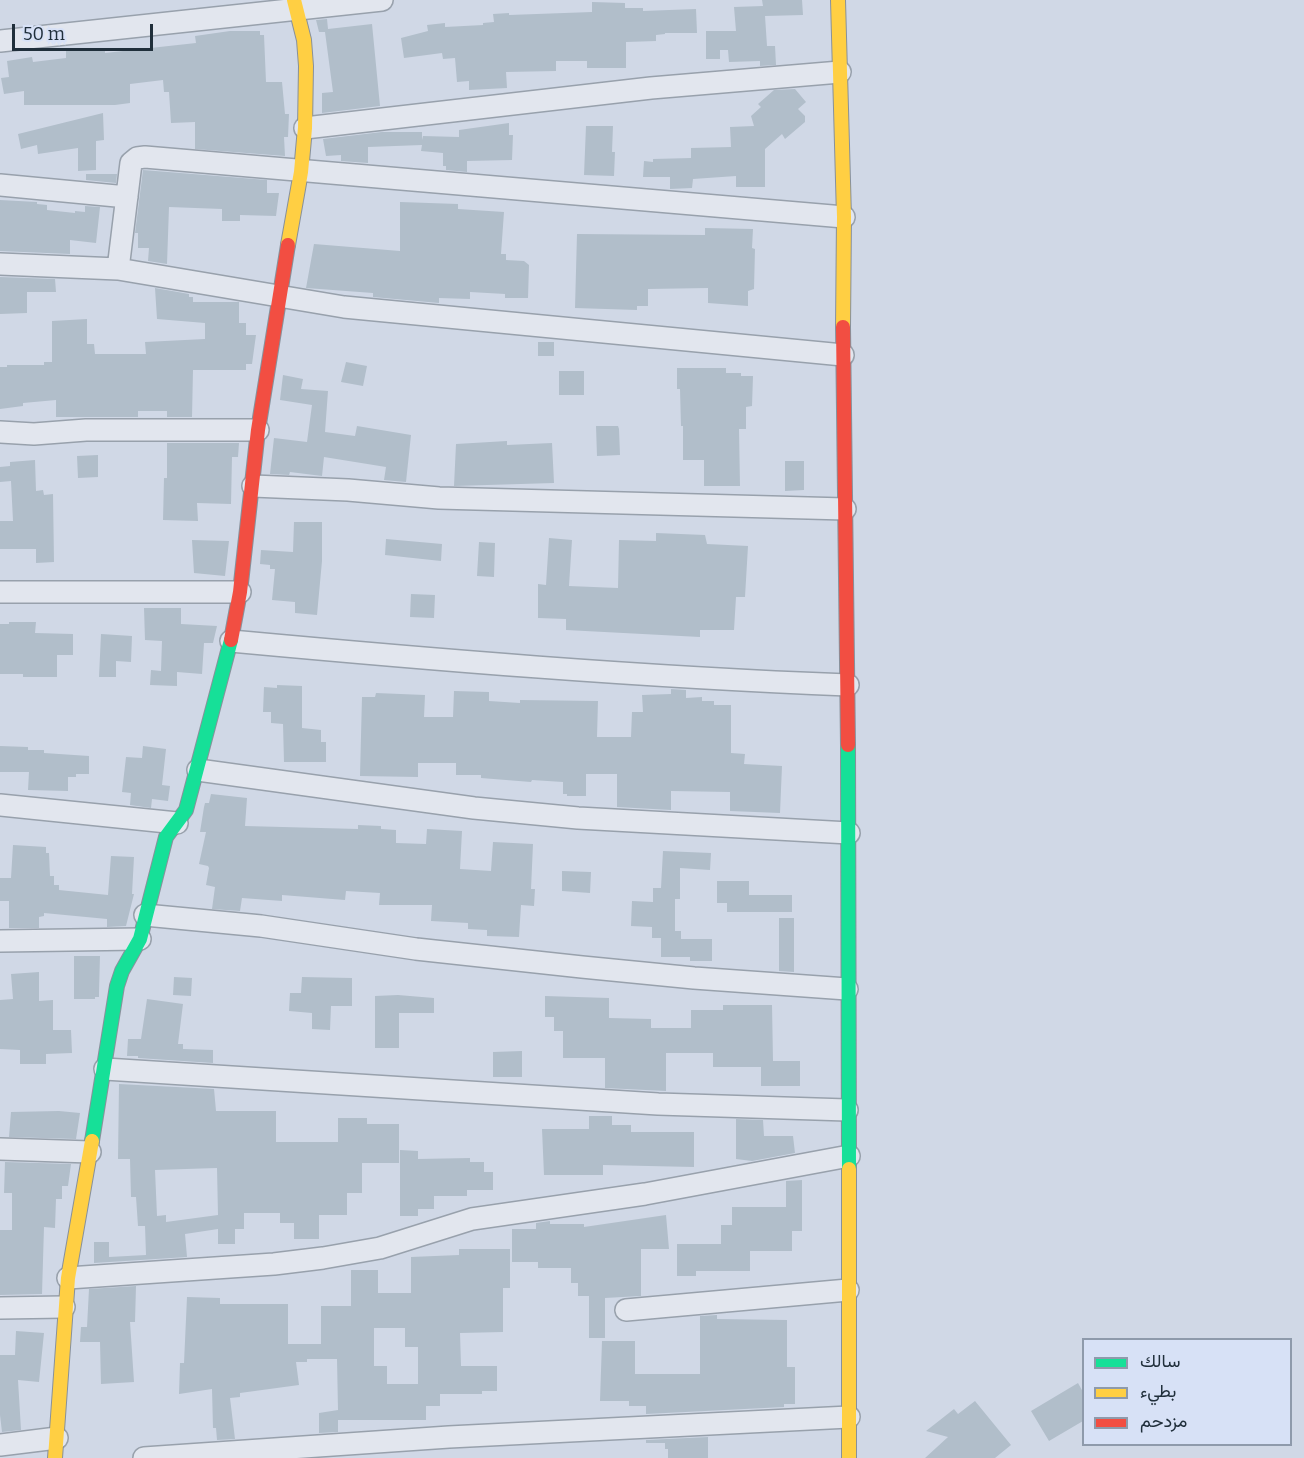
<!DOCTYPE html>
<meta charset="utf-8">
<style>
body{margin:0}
#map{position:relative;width:1304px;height:1458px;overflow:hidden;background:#d0d8e6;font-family:Bitter,Vazirmatn,serif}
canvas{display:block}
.legend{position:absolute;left:1082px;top:1338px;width:210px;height:108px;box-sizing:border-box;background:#d7e1f6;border:2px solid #8e9aab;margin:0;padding:8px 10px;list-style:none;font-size:18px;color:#202f3b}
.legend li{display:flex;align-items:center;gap:12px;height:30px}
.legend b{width:30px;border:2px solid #8e9aab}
.scale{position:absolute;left:12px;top:24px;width:141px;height:27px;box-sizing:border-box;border:3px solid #202f3b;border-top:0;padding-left:8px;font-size:18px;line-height:21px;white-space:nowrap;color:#202f3b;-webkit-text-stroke:4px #d7e1f6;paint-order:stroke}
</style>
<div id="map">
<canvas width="1304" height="1458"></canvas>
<ul class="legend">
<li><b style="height:8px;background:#16e098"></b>سالك</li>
<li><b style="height:8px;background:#ffcf43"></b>بطيء</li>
<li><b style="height:8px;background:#f24e42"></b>مزدحم</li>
</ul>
<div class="scale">50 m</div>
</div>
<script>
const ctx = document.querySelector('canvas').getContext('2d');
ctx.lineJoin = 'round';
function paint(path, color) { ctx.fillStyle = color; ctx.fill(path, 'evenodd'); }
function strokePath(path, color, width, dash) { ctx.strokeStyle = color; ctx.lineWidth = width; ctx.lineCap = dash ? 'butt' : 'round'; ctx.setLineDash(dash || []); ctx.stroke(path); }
paint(new Path2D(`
 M762,0H802L803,15L765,16L767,46H775L776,65L760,66V61L729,62L728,50H720V59H706V31H736L734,7L763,6Z
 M592,2L625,3V8H643V11L696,9L697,33H665V34L656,35V41L626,42V68H587V61H556V71L506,72L507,88L469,90V81L457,82L455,58L443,59L442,53L404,58L401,38L428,31L427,25L445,23V27L483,25V23L494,22L493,14L509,13V15L592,12Z
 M327,19L328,29L372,24L380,106L322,113V93L333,92L325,32H319L316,20Z
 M230,31H260V35H264L266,82H282L285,114H289L288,137H284L285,156L195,149V122L171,123L169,92H164L163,80L130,84V103L115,105H24V91L4,94L1,78L9,77L7,61L32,57L33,62L66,58V48H105V53L196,43L195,36Z
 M795,89L806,102L798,109L805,116V122L785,139L782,134L765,149V187H736V176L693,179L692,188L670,189V177H643L644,161L653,162V159L691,158V148L731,147L730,127L754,126L751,116L761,107L758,104L774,90Z
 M103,113L104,140L96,141V170L78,171V148L38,154L37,145L21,149L18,134Z
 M509,123V135H513L512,160L467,161V172L446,170V166H443V153L421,151L422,145L368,147V163L341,161V155L326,156L323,139L382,132H422V140L423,136L459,137V130Z
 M586,126H613L612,152H615L614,176L584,175Z
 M143,170L267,180V193H279L276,216L240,215V221H222V209L169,207L167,264L148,261L149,248H138V233H135Z
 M86,174H117L116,183L86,180Z
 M0,200L37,202V204L47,205V210L75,213V211L85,212V206L100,207L96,243L70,240V254L0,251Z
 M400,202L458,204V209L504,212L501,254H506V260L524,261L529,265L528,298H505V294L470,292V299L439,298V303L373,297V293L306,288L314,244L400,251Z
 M705,228L753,229L752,248L755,249L754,289L748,291V306L708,303V288L648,289V306H637V310L575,308L577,234L705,235Z
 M0,277L55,279L56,292H27V313L0,314Z
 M155,288L189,294V297H193V302H239V323H246V335H256L252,364H246V370H193L192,417H167V411H138V417H56V400L23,403V406L0,409V367H7V365H44V362H52V321L87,319V344H94L95,354H146L145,342L205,339V323L157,319Z
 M538,342H554V356H538Z
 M346,362L367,366L363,386L341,382Z
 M677,368H726V373H741V376H753L752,406L746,407V429H739L740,486H704V460H683V426H681L680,389H677Z
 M559,371H584V395H559Z
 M283,375L303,379L301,389L328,391L325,432L355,436L357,426L411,435L406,482L384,480L386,467L324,457L322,476L290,472L289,475L270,474L274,438L307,442L312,405L280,400Z
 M596,426H618L619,429L620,455L597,456Z
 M507,441V445L552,443L554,483L454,486L456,444Z
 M167,443H239L238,457H232L231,504L197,503L198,521L163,520L164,478H167Z
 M98,455V477L78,478L77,456Z
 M35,460L36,491L43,490L44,495L53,494L54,562L36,563V549H0V521H13L11,481L0,482V467L10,466V462Z
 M785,461H804V490L785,491Z
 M294,522H322V561L317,615L295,613V602L272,600L275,569H270V565L260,564L261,550L293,552Z
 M656,533L705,535L707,544L748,546L745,597H736L734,630H700V637L566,630V619L538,618V584L546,585L549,538L572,540L569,586L618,588L619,540L656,541Z
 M386,539L442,544L441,561L385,555Z
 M192,540L229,541L225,576L194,573Z
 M479,542L495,543L494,577L477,576Z
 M411,594L435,595L434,618L410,617Z
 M144,608H181V624L217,626L213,643H204L202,674L177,672V686L150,685L151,670L161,671L162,641L145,640Z
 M9,622H36L35,633L73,634V655H57V677H23V674H0V624H9Z
 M101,634L132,636L131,662L116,661V677H99Z
 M277,685L302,686V728L321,730V742H326V762H284L283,724L271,723V712H263L264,687L277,688Z
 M671,689L686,690V698L702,697V701H714V705H731V753L745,754L744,764L782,766L780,813L730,811V792L671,791V810L617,807V774H586V796H567V794H563V782L532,780L531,782L481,778V775H456V763H418V777L360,776L362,697H375L376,693L425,695L424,717H453L454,691L489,692V701L520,703V700L598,701L597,737H631L632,712H643L642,695L671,694Z
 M0,746L28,747V750H44V753L89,756V774H76V777H68V791L28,790L29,772H0Z
 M143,746L166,749L162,785L170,786L168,801L152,799L151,808L130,805L131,793L122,792L126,757L142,758Z
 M211,794L247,798L245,826L358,829V825L381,826V829L396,830V843L426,844L427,829L462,831L460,869L491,871L493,842L533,844L531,889H535L534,906L521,905L519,937L487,936V930L468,929V923L431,921L432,905H379L380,893L346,891L345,900L282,895V901L242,898L240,911L212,909L215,887L206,885L209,868L208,866L199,864L206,832H200L204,807L205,803H209Z
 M13,845L46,847V853H49L50,876H54V885H59V890L108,895L111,856L134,857L132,894H134L126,926L107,927V919L44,913V916L39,917V928H9V901H0V878H11Z
 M663,851L711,853L710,870L680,868V899H675V931H681V939H712V961H690V957H661V938H652V927L631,926L632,901L653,902V888H661Z
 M562,871L591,872L590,893L562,891Z
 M717,881H749V895H792V912H727V903H717Z
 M779,918H794V972L779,971Z
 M74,956H100L99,992V997H95V999H74Z
 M39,972V1001L53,1000V1030H71L72,1053L46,1054V1064H20V1050L0,1049V1000L13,999L11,974Z
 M174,977L192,978L191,996L173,995Z
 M302,977L352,978V1006H331L330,1030L312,1029V1013L289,1011L290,993H301Z
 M398,995L434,998V1013H399V1048H375V996Z
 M545,996L609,998V1018L651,1019V1028H691V1010H723V1005H772L773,1061H800V1086H761V1067H713V1053H666V1091L605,1088V1058H563V1031H554V1017H545Z
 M147,999L183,1004L178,1044H183V1049L213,1050V1063L138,1058V1056H127L128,1039H141Z
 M522,1051V1077H493V1052Z
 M119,1084L214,1089L216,1111H276V1142H338V1118H367V1124H399V1163H362V1193H347V1215H319V1239H294V1223H280V1213H244V1229H235V1244H218V1229L185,1234L187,1257L94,1263V1242H109V1257L146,1255L145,1226H138L136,1197H131L130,1159H118ZM217,1168L218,1215L166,1222V1215L157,1216L155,1170Z
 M59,1111L80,1113L76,1139L9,1137L11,1112Z
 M589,1116H612V1125H631V1132H694V1167L603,1165V1175H544L542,1129H589Z
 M736,1119L763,1120L764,1136H793L795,1153L752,1161L736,1159Z
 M400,1150L418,1151V1159L470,1158V1162H484V1172H493V1190H467V1196H434V1209H418V1216H400Z
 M5,1162L71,1164L68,1186H62V1199H56L55,1228L44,1227L42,1294L0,1295V1230H12V1193H4Z
 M802,1180V1231H792V1251H750V1271H696V1276H677V1244H721V1225H732V1207H786V1181Z
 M666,1215L669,1249H641V1296L605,1298V1338H589V1296H578V1283H571V1268H538V1262H512V1229H536V1223L550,1221V1224H584V1227Z
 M459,1249H510V1288H503V1332L460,1333L461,1366H497V1391H482V1394H440V1406H426V1420H338V1432L319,1433V1413L338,1410L337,1359H307V1362H296L299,1385L240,1393V1397L230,1398L235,1439L217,1440L216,1428H213L212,1389L179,1394L180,1363H184L187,1297L220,1298V1304H288V1344H321V1306H351V1270H378V1293H411V1257L459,1255ZM374,1328H405V1347H418V1384H387V1366H374Z
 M136,1286L135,1322H130L134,1382L101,1384L100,1342H80L81,1327H87L89,1289Z
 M717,1315V1319L787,1320V1367H795V1404H784V1407L646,1414V1406H629V1401H600L602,1341H635V1374H700V1316Z
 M16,1331L44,1333L39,1382L18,1380L21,1430L2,1432L0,1415V1355H15Z
 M1078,1383L1083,1392V1421L1049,1441L1031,1411Z
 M975,1401L1011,1445L995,1458H925L948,1437L926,1431L954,1409L958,1414Z
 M708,1437V1458H668V1449H665V1443H646V1440Z`), '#b1beca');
const street = new Path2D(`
 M0,41L382,0
 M305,128L651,88L840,72
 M0,185L127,197
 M0,264L118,269L344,307L843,355
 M118,269L131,163L137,158L145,157L844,217
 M0,432L34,434L86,430H258
 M253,486L348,490L439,498L845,509
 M0,592H240
 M231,641C436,660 641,677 848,685
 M198,770L474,808L578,818L849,833
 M0,805L177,823
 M145,915L261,926L416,949L582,967L694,978L847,989
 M0,941L140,939
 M105,1069L658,1104L847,1110
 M0,1149L90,1152
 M68,1278L274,1264L323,1258L380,1248L472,1219L645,1194L849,1156
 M0,1308L64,1307
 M626,1310L848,1290
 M0,1445L57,1438
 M144,1458L449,1437L849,1417`);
const fast = new Path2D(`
 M848,745L849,1169
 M92,1141L117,986L122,971L140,939L166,837L186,810L231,640`);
const slow = new Path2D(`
 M838,0L844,217L843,327
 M288,245L301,172L305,128L306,66L304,40L294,0
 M849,1169V1458
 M55,1458L68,1278L92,1141`);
const jam = new Path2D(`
 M843,327L848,745
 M231,640L240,592L258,430L288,245`);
strokePath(street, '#98a1ac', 24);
strokePath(fast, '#88919b', 16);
strokePath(slow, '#88919b', 16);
strokePath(jam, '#88919b', 16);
strokePath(street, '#e2e6ee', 21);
strokePath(fast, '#16e098', 14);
strokePath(slow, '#ffcf43', 14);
strokePath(jam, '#f24e42', 14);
</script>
